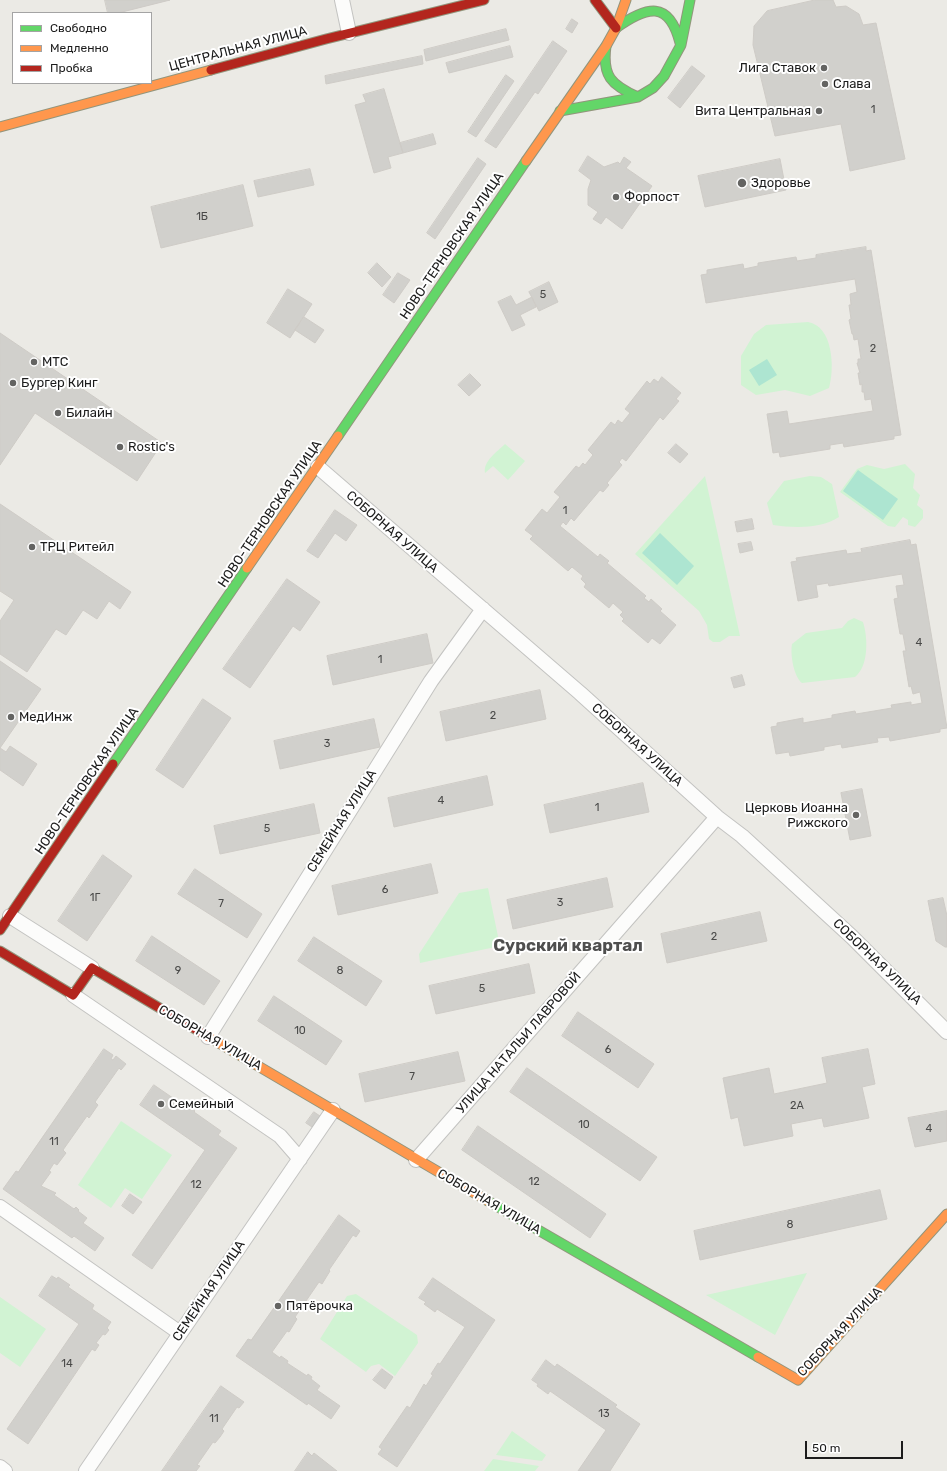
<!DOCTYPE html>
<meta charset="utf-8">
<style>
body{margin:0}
#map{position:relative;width:947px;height:1471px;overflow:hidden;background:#ebeae5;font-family:Rubik,sans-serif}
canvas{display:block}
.legend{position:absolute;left:12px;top:12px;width:140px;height:72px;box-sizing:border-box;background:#fff;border:1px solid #a4a4a4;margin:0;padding:5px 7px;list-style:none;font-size:12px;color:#1c1c1c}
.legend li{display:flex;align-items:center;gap:8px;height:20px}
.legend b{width:20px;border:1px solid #a4a4a4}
.scale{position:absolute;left:805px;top:1441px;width:98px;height:18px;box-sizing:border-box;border:2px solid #1c1c1c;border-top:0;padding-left:5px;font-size:12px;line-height:14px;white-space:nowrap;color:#1c1c1c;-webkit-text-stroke:3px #fff;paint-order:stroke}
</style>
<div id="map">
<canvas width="947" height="1471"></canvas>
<ul class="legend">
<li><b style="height:5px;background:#63d668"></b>Свободно</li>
<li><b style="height:5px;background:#ff974d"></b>Медленно</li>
<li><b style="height:5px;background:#b3261e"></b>Пробка</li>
</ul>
<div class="scale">50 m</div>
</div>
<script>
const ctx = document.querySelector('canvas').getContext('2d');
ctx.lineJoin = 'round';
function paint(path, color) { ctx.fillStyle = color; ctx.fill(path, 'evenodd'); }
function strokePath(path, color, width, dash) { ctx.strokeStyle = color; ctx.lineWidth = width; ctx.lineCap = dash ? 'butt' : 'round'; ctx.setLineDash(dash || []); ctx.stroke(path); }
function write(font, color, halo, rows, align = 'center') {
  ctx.font = font + ' Rubik,sans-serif'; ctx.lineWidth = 4; ctx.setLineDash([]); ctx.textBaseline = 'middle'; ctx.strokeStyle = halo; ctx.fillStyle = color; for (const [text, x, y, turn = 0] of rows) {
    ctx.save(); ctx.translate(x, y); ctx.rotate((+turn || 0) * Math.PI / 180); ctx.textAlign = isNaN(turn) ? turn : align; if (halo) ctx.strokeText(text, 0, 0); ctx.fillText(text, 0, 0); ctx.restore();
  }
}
paint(new Path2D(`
 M808,322C833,326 835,368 829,388L810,396L785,390L756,395L741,385V356L754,334L766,325Z
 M505,444L525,461L508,480L493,466L485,473C483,461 497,452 505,444Z
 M905,464L915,474L913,488L920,495L917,505L923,510V518L915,527L908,525V520L903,517L895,527L888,526L840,492L857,469L867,465L884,469Z
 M705,476L740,636H729L720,642H713L709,639L707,625L699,611L635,554Z
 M810,476L821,477L832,484L839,517C821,529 794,528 773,525L767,503L784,481Z
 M854,618L863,622C868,637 869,666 855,677L802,683C794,677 790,655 792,644L806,633L842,628L848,621Z
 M488,888L500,946L420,963L419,954L459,893Z
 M121,1121L172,1155L142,1199L125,1188L111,1208L78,1185Z
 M807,1273L775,1335L706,1295Z
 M356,1294L417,1335L418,1343L395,1376L379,1364L371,1366L366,1372L320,1339L347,1296Z
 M0,1297L46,1329L20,1367L0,1353Z
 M512,1431L546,1455L542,1461L496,1455Z
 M493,1459L539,1466L535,1471H484Z`), '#d1f3d3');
paint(new Path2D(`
 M767,359L777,375L759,386L749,370Z
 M858,470L898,499L883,520L843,491Z
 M660,533L694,566L677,585L642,553Z`), '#ade5d1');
const building = new Path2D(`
 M105,0H170L118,13H108Z
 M815,0H833L836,7L846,6L859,14L863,25L876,23L905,159L850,171L841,124L775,136L753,45L754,26L767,11Z
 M572,19L578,23L572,33L566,29Z
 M506,29L509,40L426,61L424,50Z
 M553,41L567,51L538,94L535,92L496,148L485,141Z
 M510,46L513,57L449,73L446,63Z
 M422,56L423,64L326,84L325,76Z
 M692,66L705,76L680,108L668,98Z
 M506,75L514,81L476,137L468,132Z
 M384,89L403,153L388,157L391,168L374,173L355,105L366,102L363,95Z
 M433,134L436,144L403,153L400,143Z
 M588,156L604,167L618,162L620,164L624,157L631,162L626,168L652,186L622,229L606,217L601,224L593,219L598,212L588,205V189L591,180L579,171Z
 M478,158L486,164L435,239L427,233Z
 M780,159L786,190L705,207L698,176Z
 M310,169L314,185L258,197L254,181Z
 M243,185L253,226L161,248L151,207Z
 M866,247V251L871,250L901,435L894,436V439L844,447L843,443L830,445V449L780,457L779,452L773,453L767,414L787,411L789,424L873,411L871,399L865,400L864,392H862V384L860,385L858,373H860L857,363H858V359H861L858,339L854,340L853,334H852L849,320L851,319L849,305H851L850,294L857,292L855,279L706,303L701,275L707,274V270L743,264L744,269L758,266V263L796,257L797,261L816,258V255Z
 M377,263L391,277L382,287L368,273Z
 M398,273L410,280L394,303L383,295Z
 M549,282L558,302L539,311L529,292Z
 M288,289L312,304L290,338L267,323Z
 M511,296L516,305L532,297L536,307L520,315L525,325L512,331L498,302Z
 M304,317L324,330L315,343L295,330Z
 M0,333L162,443L137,481L35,413L0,465Z
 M470,374L481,385L469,396L458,385Z
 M662,377L681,393L676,399L679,401L663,420L660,417L626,461L622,458L619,462L622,465L607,483L609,485L603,492L600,490L574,521L571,518L566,525L563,522L560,526L598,557L600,554L609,561L607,563L646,596L644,598L649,602L651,599L662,609L660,611L676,625L660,644L652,638L648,643L622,621L624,619L620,615L623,612L613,603L609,608L584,587L586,584L581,579L583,576L572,567L568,571L530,539L533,536L525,530L542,509L547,513L560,497L554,492L576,466L579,468L583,463L585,465L593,455L588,450L611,422L615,425L618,420L622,423L630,413L625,409L647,381L650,384L654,379L658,382Z
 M676,444L688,454L680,463L668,453Z
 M0,504L131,592L120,609L109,601L97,619L83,610L66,635L56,629L27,672L0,654V621L14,600L0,591Z
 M335,510L357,525L346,541L335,533L318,558L307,551Z
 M752,519L754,529L737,532L735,522Z
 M910,540L911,545L916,544L947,728L940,729V732L890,741L889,737L877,738L878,742L842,748L841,744L824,747V750L790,756L789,752L776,754L771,727L777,726V723L803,718V723L832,718V715L855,711L856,714L892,708L891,705L911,702V705L922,703L920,692L913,694L911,686L909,687L903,651H906L903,634H900L894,599L898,598L896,586L904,585L902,574L829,586L828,583L816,585L818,597L798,601L791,562L797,561L796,558L846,550L847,554L862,552L861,549Z
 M751,542L753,550L740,553L738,544Z
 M287,579L320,602L300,631L293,626L250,688L223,669Z
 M427,634L433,663L333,685L327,656Z
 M0,661L41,689L0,748L6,752L10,746L37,764L23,786L0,770Z
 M742,675L745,685L734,688L731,678Z
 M540,690L546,719L446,741L440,712Z
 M203,699L231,718L183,788L156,770Z
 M374,719L380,747L280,769L274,741Z
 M487,776L493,805L394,827L388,798Z
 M643,783L649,812L550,833L544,805Z
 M862,789L871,836L850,840L841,793Z
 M314,804L320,833L220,854L214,826Z
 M103,855L132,876L87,941L58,921Z
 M431,864L438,893L338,915L332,886Z
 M195,869L262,914L247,938L178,894Z
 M607,878L613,907L513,929L507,900Z
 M943,898L947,916V947H945L936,941L928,901Z
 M760,912L767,941L667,963L661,934Z
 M152,936L220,981L204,1005L136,961Z
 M314,937L382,981L366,1006L298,961Z
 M529,964L535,993L436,1014L429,986Z
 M274,996L342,1041L326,1065L258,1021Z
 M578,1012L654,1064L638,1088L562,1036Z
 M104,1049L113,1055L111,1059L113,1060L116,1056L126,1064L121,1070L119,1068L95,1102L98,1105L89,1118L87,1116L63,1150L66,1153L57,1165L54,1163L49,1171L51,1172L41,1186L56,1193L54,1195L74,1209L76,1207L79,1210L78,1211L87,1218L83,1223L104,1238L95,1251L74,1236L72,1238L3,1189L16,1171L18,1172Z
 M868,1049L875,1084L862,1087L869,1118L824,1127L822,1118L791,1124L793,1136L744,1146L738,1117L731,1119L723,1078L769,1068L774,1094L827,1083L822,1058Z
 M458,1052L465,1081L365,1102L359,1074Z
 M527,1068L657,1157L640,1181L510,1092Z
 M154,1085L183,1105L184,1103L195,1111L194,1112L221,1131L218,1135L237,1148L152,1269L132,1255L205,1150L140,1105Z
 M947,1111V1141L915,1147L908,1118Z
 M314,1112L320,1116L312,1127L306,1123Z
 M478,1126L606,1214L590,1238L462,1150Z
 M880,1190L887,1219L700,1260L694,1231Z
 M130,1194L142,1202L133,1214L122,1206Z
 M339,1215L360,1231L356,1237L353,1235L329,1270L330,1271L322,1284L319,1282L295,1317L297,1319L289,1332L287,1331L272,1352L280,1358L281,1356L288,1361L287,1363L307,1376L308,1374L312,1377L311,1379L320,1386L317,1390L340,1406L331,1419L308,1403L307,1405L236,1356L248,1339L251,1340Z
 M52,1276L57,1279L58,1277L70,1285L68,1287L94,1305L92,1309L111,1322L107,1328L109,1330L105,1335L103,1334L96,1343L99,1345L95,1351L92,1349L28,1444L7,1429L79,1324L39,1296Z
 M433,1278L495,1320L397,1467L378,1454L382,1449L379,1447L407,1406L410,1408L424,1384L426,1386L433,1375L431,1374L438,1363L440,1364L465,1327L437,1309L435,1312L424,1304L426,1302L419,1298Z
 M546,1360L555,1367L557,1364L617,1405L615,1407L640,1424L610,1471H578L606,1430L550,1391L548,1394L537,1386L538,1384L532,1380Z
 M382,1369L393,1377L385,1389L373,1380Z
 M221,1386L244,1402L239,1408L237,1407L222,1429L224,1431L220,1437L215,1443L213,1442L197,1465L200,1466L196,1471H162Z
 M308,1452L312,1456L314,1453L337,1471H295Z`);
paint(building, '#d1d0cc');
strokePath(building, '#cecbc6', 1);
const street = new Path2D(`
 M342,0L349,33
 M318,467L580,693L717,817L742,836L852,937L947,1032
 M10,916L92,968
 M73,995L280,1136L300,1159
 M208,1037L431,681L483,609
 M416,1160L717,817
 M0,1207L180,1333
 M0,1467L5,1471
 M86,1471L333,1110`);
const fast = new Path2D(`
 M616,28C647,6 669,0 680,43
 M606,46C602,76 611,85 638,97
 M560,111L638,97L653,88L664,76L681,45L690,0
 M338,436L526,161
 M113,764L247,568
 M488,1201L758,1357`);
const slow = new Path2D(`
 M0,127L211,70
 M526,161L606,46L616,28L626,0
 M247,568L338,436
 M207,1036L488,1201
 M758,1357L798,1380L947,1214`);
const jam = new Path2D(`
 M595,0L616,28
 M211,70L326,39L484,0
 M0,930L113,764
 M0,951L73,995L92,968L207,1036`);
strokePath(street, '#c3c3c1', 16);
strokePath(fast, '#92957c', 11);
strokePath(slow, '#92957c', 11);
strokePath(jam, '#92957c', 11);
strokePath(street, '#fcfcfb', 14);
strokePath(fast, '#63d668', 9);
strokePath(slow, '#ff974d', 9);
strokePath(jam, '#b3261e', 9);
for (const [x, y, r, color] of [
 [824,68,4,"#646462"],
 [825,84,4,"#646462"],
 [819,111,4,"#646462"],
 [742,183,5,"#646462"],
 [616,197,4,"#646462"],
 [34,362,4,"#646462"],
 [13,383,4,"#646462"],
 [58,413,4,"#646462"],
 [120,447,4,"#646462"],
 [32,547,4,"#646462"],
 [11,717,4,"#646462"],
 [856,815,4,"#646462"],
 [161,1104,4,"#646462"],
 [278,1306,4,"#646462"]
]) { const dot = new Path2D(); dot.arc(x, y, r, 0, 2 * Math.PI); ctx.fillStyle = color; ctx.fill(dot); strokePath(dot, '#fff', 1.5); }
write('11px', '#494948', null, [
 ["1",873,110],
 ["1Б",202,217],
 ["5",543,295],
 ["2",873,349],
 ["1",565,511],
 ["4",919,643],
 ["1",380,660],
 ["2",493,716],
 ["3",327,744],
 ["4",441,801],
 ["1",597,808],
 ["5",267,829],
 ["6",385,890],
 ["1Г",95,898],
 ["3",560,903],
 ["7",221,904],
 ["2",714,937],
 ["9",178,971],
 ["8",340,971],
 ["5",482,989],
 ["10",300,1031],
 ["6",608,1050],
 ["7",412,1077],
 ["2А",797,1106],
 ["10",584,1125],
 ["4",929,1129],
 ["11",54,1142],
 ["12",534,1182],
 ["12",196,1185],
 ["8",790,1225],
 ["14",67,1364],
 ["13",604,1414],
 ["11",214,1419]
]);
write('13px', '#1c1c1c', '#fff', [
 ["ЦЕНТРАЛЬНАЯ УЛИЦА",238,49,-15],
 ["НОВО-ТЕРНОВСКАЯ УЛИЦА",452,246,-56],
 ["НОВО-ТЕРНОВСКАЯ УЛИЦА",270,514,-56],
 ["СОБОРНАЯ УЛИЦА",392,532,41],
 ["СОБОРНАЯ УЛИЦА",637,745,42],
 ["НОВО-ТЕРНОВСКАЯ УЛИЦА",87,781,-56],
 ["СЕМЕЙНАЯ УЛИЦА",342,821,-58],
 ["СОБОРНАЯ УЛИЦА",877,962,44],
 ["СОБОРНАЯ УЛИЦА",210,1038,30],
 ["УЛИЦА НАТАЛЬИ ЛАВРОВОЙ",519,1043,-49],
 ["СОБОРНАЯ УЛИЦА",489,1202,30],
 ["СЕМЕЙНАЯ УЛИЦА",209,1291,-56],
 ["СОБОРНАЯ УЛИЦА",840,1332,-47]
]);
write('13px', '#1c1c1c', '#fff', [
 ["Лига Ставок",816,68,"right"],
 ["Слава",833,84],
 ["Вита Центральная",811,111,"right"],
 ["Здоровье",751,183],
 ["Форпост",624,197],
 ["МТС",42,362],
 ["Бургер Кинг",21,383],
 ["Билайн",66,413],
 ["Rostic's",128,447],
 ["ТРЦ Ритейл",40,547],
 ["МедИнж",19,717],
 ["Церковь Иоанна",848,808,"right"],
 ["Рижского",848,823,"right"],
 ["Семейный",169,1104],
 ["Пятёрочка",286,1306]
], 'left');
write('bold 17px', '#4f4f4f', '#fff', [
 ["Сурский квартал",568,946]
]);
</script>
